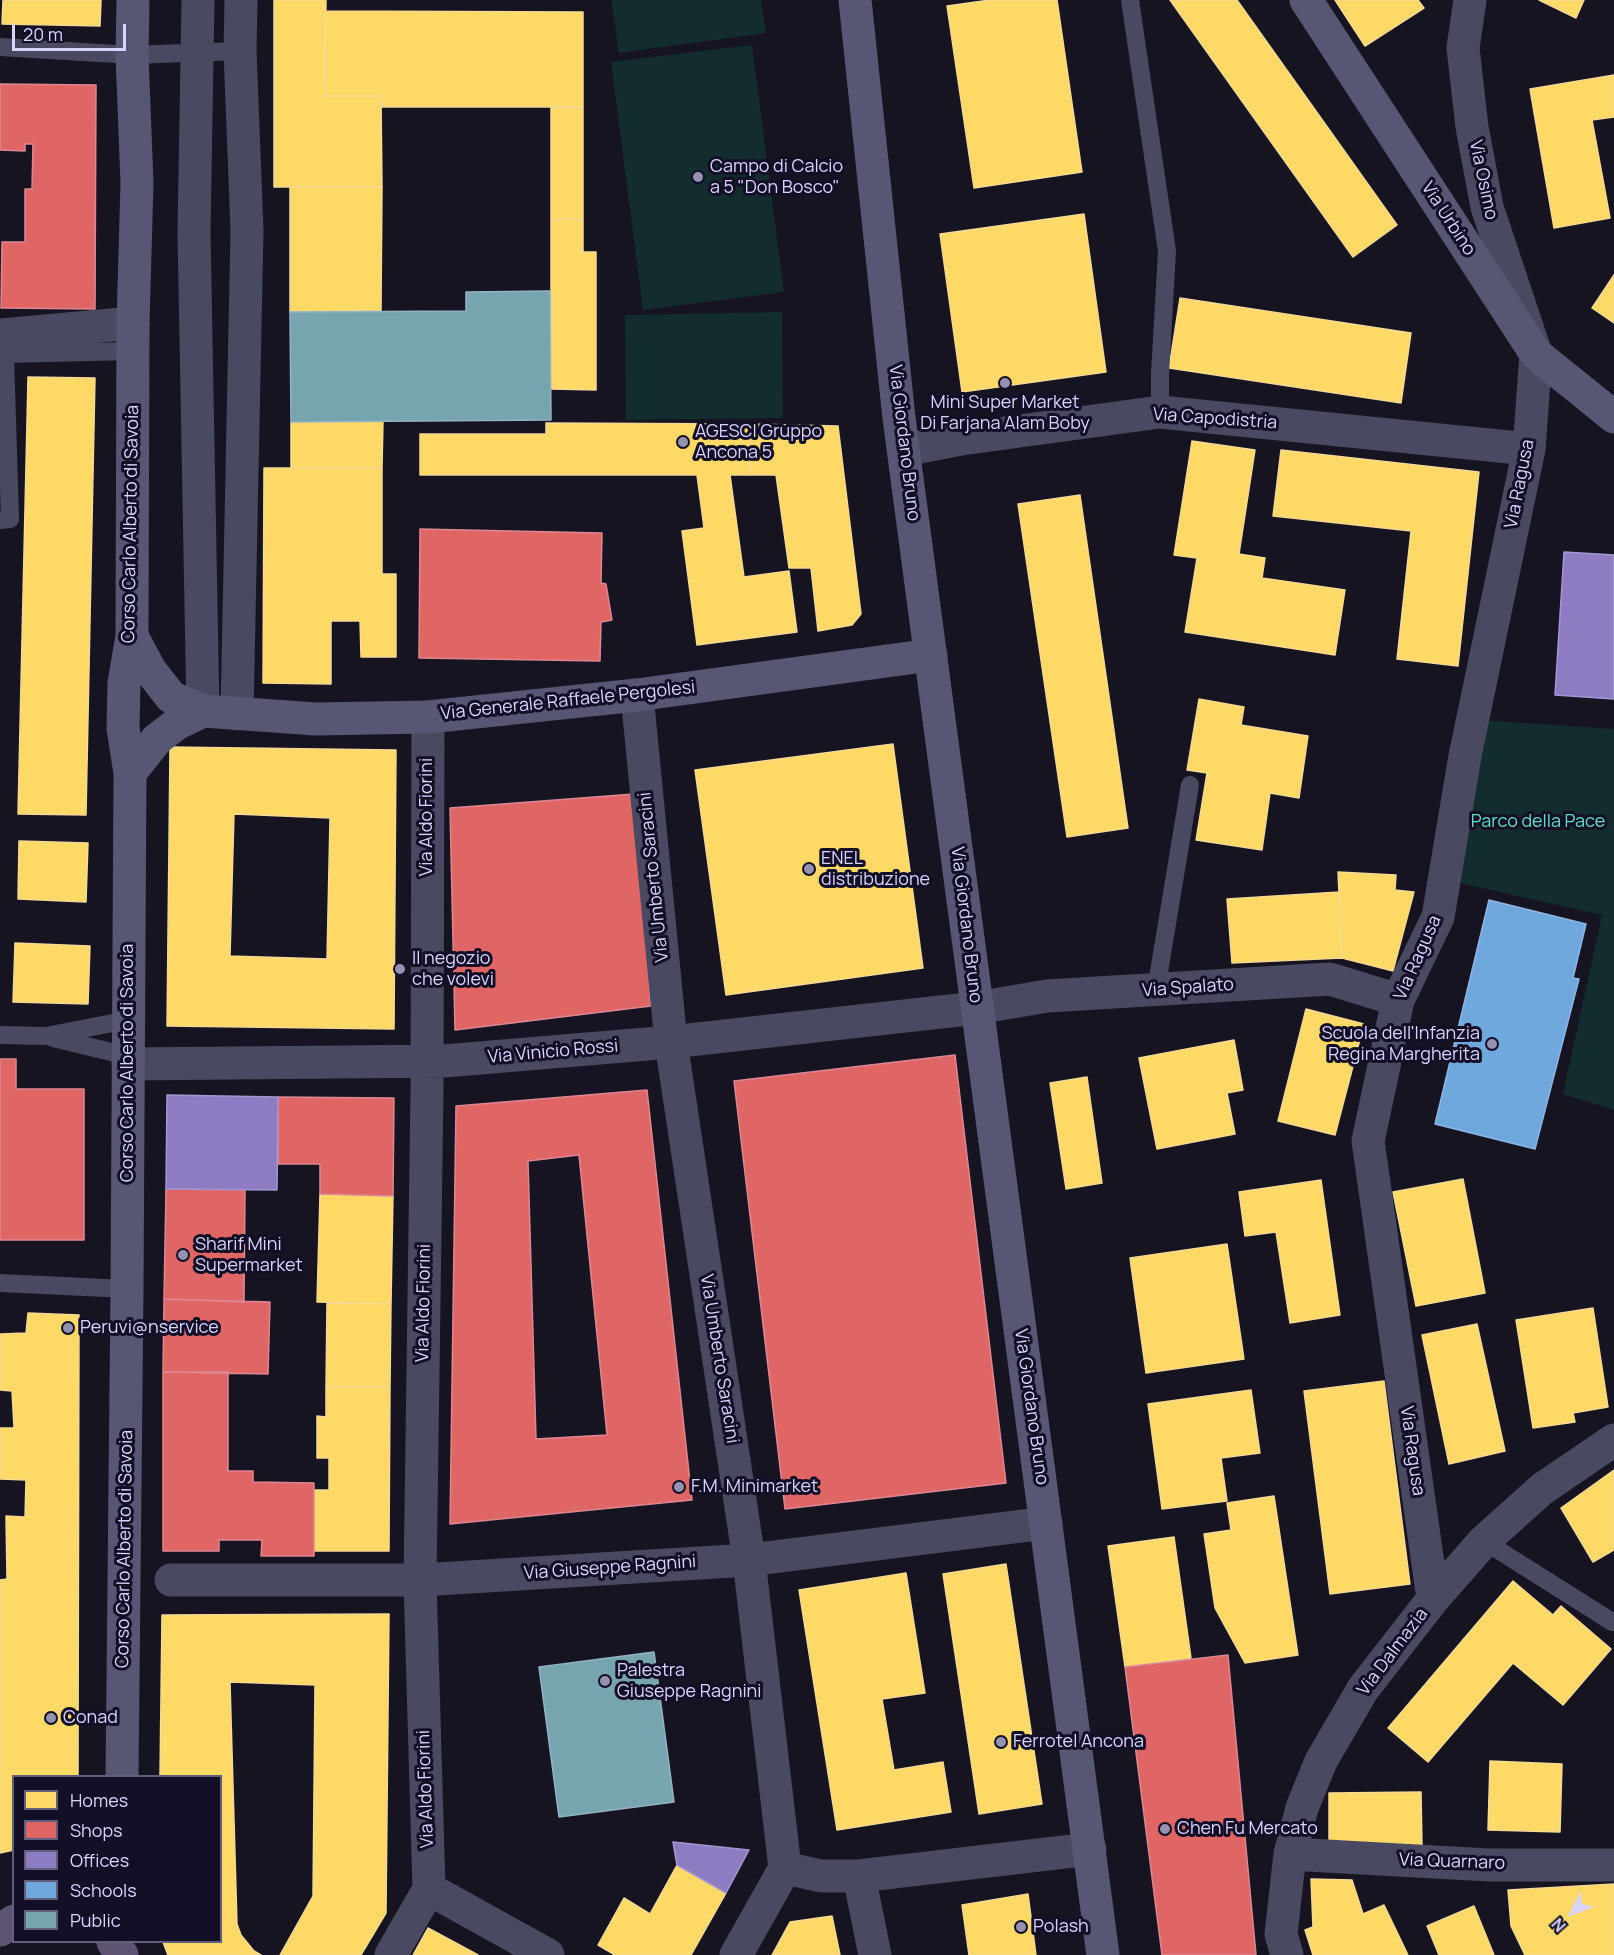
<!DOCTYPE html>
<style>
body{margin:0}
#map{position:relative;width:1614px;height:1955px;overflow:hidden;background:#161421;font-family:Manrope,sans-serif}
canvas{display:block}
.legend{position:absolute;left:12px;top:1775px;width:210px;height:168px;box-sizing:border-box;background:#130f26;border:2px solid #625e7d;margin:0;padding:8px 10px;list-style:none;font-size:18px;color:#d9d4ff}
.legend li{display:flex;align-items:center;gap:12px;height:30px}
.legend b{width:30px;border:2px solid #625e7d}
.north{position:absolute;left:1542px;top:1883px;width:60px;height:60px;-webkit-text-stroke:4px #130f26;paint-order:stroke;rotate:228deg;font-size:16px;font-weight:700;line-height:24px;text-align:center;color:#d9d4ff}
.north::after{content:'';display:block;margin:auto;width:21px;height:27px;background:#d9d4ff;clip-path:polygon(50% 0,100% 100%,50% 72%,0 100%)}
.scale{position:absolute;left:12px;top:24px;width:114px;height:27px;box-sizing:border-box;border:3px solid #d9d4ff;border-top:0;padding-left:8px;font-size:18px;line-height:21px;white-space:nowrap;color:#d9d4ff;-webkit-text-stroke:4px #130f26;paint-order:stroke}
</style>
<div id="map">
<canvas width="1614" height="1955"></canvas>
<ul class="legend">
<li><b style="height:16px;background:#ffd966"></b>Homes</li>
<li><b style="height:16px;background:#e06666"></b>Shops</li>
<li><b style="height:16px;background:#8e7cc3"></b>Offices</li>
<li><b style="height:16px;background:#6fa8dc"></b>Schools</li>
<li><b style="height:16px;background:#76a5af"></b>Public</li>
</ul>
<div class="north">N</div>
<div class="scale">20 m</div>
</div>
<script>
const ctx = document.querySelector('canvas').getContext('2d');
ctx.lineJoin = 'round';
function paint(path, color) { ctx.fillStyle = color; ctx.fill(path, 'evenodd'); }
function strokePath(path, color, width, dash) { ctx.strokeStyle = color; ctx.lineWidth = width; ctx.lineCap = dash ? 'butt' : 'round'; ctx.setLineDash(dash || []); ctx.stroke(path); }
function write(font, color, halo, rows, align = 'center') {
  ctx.font = font + ' Manrope,sans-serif'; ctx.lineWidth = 6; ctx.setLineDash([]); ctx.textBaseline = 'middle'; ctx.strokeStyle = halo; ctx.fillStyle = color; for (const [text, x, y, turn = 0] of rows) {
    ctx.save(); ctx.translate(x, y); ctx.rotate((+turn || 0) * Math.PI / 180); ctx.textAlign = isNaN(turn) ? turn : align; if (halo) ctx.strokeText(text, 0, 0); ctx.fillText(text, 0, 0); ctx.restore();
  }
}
paint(new Path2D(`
 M611,0H761L766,33L619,53Z
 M752,45L784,292L643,310L611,62Z
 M782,312L783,418L626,420L625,315Z
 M1482,720L1614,729V1110L1563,1094L1602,915L1446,880Z`), '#132c2d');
const homes = new Path2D(`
 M3,0H101L100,26L2,24Z
 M274,0H326L325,96H381L382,187H274Z
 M990,0H1057L1082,172L974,188L947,6Z
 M1170,0H1237L1397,225L1353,257Z
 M1335,0H1418L1424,8L1365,46Z
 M1539,0H1584L1576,18Z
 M326,11L583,12V107H382L381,96H325Z
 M1614,75V117L1592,120L1610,218L1554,228L1530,89Z
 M583,107V219H551V108Z
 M290,187H382L381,311L290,312Z
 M1084,214L1106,372L962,392L940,234Z
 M551,219H583V252H596V390L551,389Z
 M1614,275V323L1592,308Z
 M1180,298L1411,333L1401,403L1169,368Z
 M28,377L95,378L86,815L18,814Z
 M383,421L382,468H291V422Z
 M546,423L751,424L750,475H730L744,577L789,571L797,632L697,645L682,531L704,528L697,475H420V434H546Z
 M751,424L838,426L861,614L852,625L818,631L811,568H789L776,475H750Z
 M1192,441L1255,450L1239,554L1265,558L1262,578L1345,590L1335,655L1185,632L1197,558L1174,555Z
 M1281,450L1479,472L1458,666L1397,659L1411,531L1273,516Z
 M264,468H382V574H396V657H361L360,621H331V684L263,683Z
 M1080,495L1128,828L1067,837L1018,504Z
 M1199,699L1244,707L1241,725L1308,736L1299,798L1270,793L1262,850L1196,840L1207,773L1187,770Z
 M893,744L923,968L726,995L695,770Z
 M170,747L396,750L394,1029L167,1026ZM234,814L330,818L327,959L230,956Z
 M19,841L88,843L86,902L18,899Z
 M1338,872L1396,875L1395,890L1414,892L1393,971L1342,958Z
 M1339,892L1342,958L1232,963L1227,899Z
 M15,943L90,946L88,1004L13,1002Z
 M1306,1009L1364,1024L1335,1135L1278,1121Z
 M1234,1040L1243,1090L1227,1093L1235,1134L1157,1149L1139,1058Z
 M1087,1077L1102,1183L1066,1189L1050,1083Z
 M1463,1179L1485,1293L1416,1306L1393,1192Z
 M1321,1180L1340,1315L1290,1323L1276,1232L1245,1236L1239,1192Z
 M320,1194L393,1196L391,1304L317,1302Z
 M1227,1244L1244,1359L1146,1373L1130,1258Z
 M327,1303L391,1304L390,1387H326Z
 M1593,1308L1608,1407L1573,1413L1575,1422L1533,1428L1516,1320Z
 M28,1313L79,1315L78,1776H14V1850L0,1853V1580L7,1579L6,1516L25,1517L26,1480L0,1479V1428H14L12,1391L0,1390V1334L26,1333Z
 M1477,1324L1505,1451L1449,1464L1422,1335Z
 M1384,1381L1410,1584L1330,1594L1304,1391Z
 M326,1387H390L389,1551H314V1490H329V1458H317V1416L326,1417Z
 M1251,1390L1260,1453L1221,1458L1227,1501L1162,1509L1148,1404Z
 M1614,1470V1550L1593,1562L1561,1508Z
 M1274,1496L1298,1655L1245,1663L1215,1608L1204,1534L1231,1530L1227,1503Z
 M1174,1537L1191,1658L1125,1667L1108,1546Z
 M1006,1564L1042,1804L979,1814L943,1574Z
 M906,1573L925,1693L882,1699L894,1770L943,1762L951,1812L837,1830L799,1590Z
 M1513,1581L1553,1615L1561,1606L1611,1649L1563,1705L1513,1663L1428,1762L1388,1728Z
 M389,1614L386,1913L361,1955H280L313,1896L315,1685L230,1682L237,1924L241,1935L254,1951L261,1955H168L163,1942H220V1776H160L162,1615Z
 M1490,1761L1562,1764L1560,1832L1488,1830Z
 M1421,1792L1422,1846H1329V1793Z
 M677,1865L726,1893L691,1955H615L598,1945L624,1898L650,1914Z
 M1311,1879L1352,1880L1363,1914L1384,1905L1408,1955H1313L1305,1930L1313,1927Z
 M1614,1884V1955H1525L1511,1926L1508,1890Z
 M1028,1894L1036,1955H969L962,1905Z
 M1474,1906L1494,1955H1439L1427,1926Z
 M832,1916L840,1955H772L790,1922Z
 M428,1928L478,1955H413Z`);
paint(homes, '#ffd966');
strokePath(homes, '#f4d894', 1.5);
const shops = new Path2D(`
 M0,84L96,85L95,309L1,308L2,242H25V189H32L33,144H25V151L0,150Z
 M420,529L602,533L601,583L606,584L612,620L601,622L600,661L419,658Z
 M634,794L651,1006L455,1030L450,808Z
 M955,1055L1006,1483L785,1509L734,1081Z
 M0,1059H16V1089H84V1240H0Z
 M647,1090L692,1500L450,1524L456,1106ZM579,1155L607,1435L536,1439L528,1161Z
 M278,1097L394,1098L393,1196L320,1194V1164H278Z
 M166,1189H245L244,1302L164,1299Z
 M164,1299L270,1302L268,1374L163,1372Z
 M163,1372H228V1471H253V1482L314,1483V1556H261L262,1540H219V1551H163Z
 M1228,1655L1256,1955H1162L1125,1667Z`);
paint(shops, '#e06666');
strokePath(shops, '#de8794', 1.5);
const offices = new Path2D(`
 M1564,552L1614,555V699L1555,695Z
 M167,1095L278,1097L277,1190L166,1189Z
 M673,1842L749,1850L726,1893L677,1865Z`);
paint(offices, '#8e7cc3');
strokePath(offices, '#a496d5', 1.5);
const schools = new Path2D(`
 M1489,900L1586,924L1573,978L1579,979L1535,1149L1435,1124Z`);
paint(schools, '#6fa8dc');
strokePath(schools, '#8fb5e6', 1.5);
const public = new Path2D(`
 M550,291L551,420L291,422L290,312L466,311V292Z
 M654,1652L674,1802L559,1817L539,1667Z`);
paint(public, '#76a5af');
strokePath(public, '#94b3c7', 1.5);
strokePath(new Path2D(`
 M1130,0L1167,251L1160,374V412
 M0,47L132,55L240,51
 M0,520L10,519L5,354L133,351
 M1156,990L1190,785
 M0,1035L46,1036L128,1020
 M53,1038L128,1056
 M0,1283L127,1289
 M1484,1541L1612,1622L1614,1621`), '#4a4962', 18);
strokePath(new Path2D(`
 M198,0L194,233L203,711
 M0,335L133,323
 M904,450L961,439L1160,412L1529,449
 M637,695L671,1042L749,1560L785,1868L821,1876H859L875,1955
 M237,714L247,230L240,51L241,0
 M428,717L427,1090L420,1580L429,1889L548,1955
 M128,1064L444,1061L671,1042L977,1008L1047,996L1330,979L1398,1000
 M171,1580H420L749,1560L1046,1523
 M1433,1599L1368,1141L1398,1000L1438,917L1465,756L1529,449L1536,354L1487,207L1472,127L1463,48L1470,0
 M1290,1854L1489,1865H1614
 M859,1876L1090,1849
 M391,1955L429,1889
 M736,1955L785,1868
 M1287,1955L1281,1934L1290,1854L1302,1808L1321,1761L1363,1689L1433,1599L1484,1541L1542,1489L1614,1440`), '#4a4962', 33);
strokePath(new Path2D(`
 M855,0L899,418L1103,1955
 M1306,0L1536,354L1614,417
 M132,636L150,670L171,697L203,711L316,719L428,717L637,695L931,655
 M130,773L157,739L178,723L203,711
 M122,1776L127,1289L130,773L123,728L124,683L132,636L133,323L137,183L132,55L133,0`), '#575674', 33);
strokePath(new Path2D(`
 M0,1930L14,1921
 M113,1942L122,1955`), '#5e5373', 33);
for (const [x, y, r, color] of [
 [698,177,6,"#9591b1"],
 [1005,383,6,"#9591b1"],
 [683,442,6,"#9591b1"],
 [809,869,6,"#9591b1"],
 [400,969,6,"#9591b1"],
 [1492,1044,6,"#9591b1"],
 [183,1255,6,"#9591b1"],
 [68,1328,6,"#9591b1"],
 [679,1487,6,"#9591b1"],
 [605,1681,6,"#9591b1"],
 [51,1718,6,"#9591b1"],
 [1001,1742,6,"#9591b1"],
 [1165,1829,6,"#9591b1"],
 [1021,1927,6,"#9591b1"]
]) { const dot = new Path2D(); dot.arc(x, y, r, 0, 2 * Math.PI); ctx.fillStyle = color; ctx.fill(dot); strokePath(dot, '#130f26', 2); }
write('18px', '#d9d4ff', '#130f26', [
 ["Campo di Calcio",710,167],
 ["a 5 \"Don Bosco\"",710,188],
 ["Mini Super Market",1005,403,"center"],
 ["Di Farjana Alam Boby",1005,424,"center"],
 ["AGESCI Gruppo",695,432],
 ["Ancona 5",695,453],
 ["ENEL",821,859],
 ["distribuzione",821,880],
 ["Il negozio",412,959],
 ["che volevi",412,980],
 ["Scuola dell'Infanzia",1480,1034,"right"],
 ["Regina Margherita",1480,1055,"right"],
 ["Sharif Mini",195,1245],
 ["Supermarket",195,1266],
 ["Peruvi@nservice",80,1328],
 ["F.M. Minimarket",691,1487],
 ["Palestra",617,1671],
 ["Giuseppe Ragnini",617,1692],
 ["Conad",63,1718],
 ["Ferrotel Ancona",1013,1742],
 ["Chen Fu Mercato",1177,1829],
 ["Polash",1033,1927]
], 'left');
write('18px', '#d9d4ff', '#130f26', [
 ["Via Osimo",1483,180,78],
 ["Via Urbino",1448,219,57],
 ["Via Capodistria",1215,419,4],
 ["Via Giordano Bruno",904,443,83],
 ["Via Ragusa",1520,484,-79],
 ["Corso Carlo Alberto di Savoia",131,524,-89],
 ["Via Generale Raffaele Pergolesi",568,701,-6],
 ["Via Aldo Fiorini",427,817,-90],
 ["Via Umberto Saracini",654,877,-96],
 ["Via Giordano Bruno",966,925,83],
 ["Via Ragusa",1418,958,-66],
 ["Via Spalato",1188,988,-4],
 ["Via Vinicio Rossi",553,1052,-5],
 ["Corso Carlo Alberto di Savoia",128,1063,-90],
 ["Via Aldo Fiorini",424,1303,-89],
 ["Via Umberto Saracini",719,1359,81],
 ["Via Giordano Bruno",1031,1407,82],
 ["Via Ragusa",1412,1451,82],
 ["Corso Carlo Alberto di Savoia",125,1549,-89],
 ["Via Giuseppe Ragnini",610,1568,-4],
 ["Via Dalmazia",1393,1652,-53],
 ["Via Aldo Fiorini",426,1789,-92],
 ["Via Quarnaro",1452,1862,2]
]);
write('18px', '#5fe0c0', '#130f26', [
 ["Parco della Pace",1538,822]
]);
</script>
